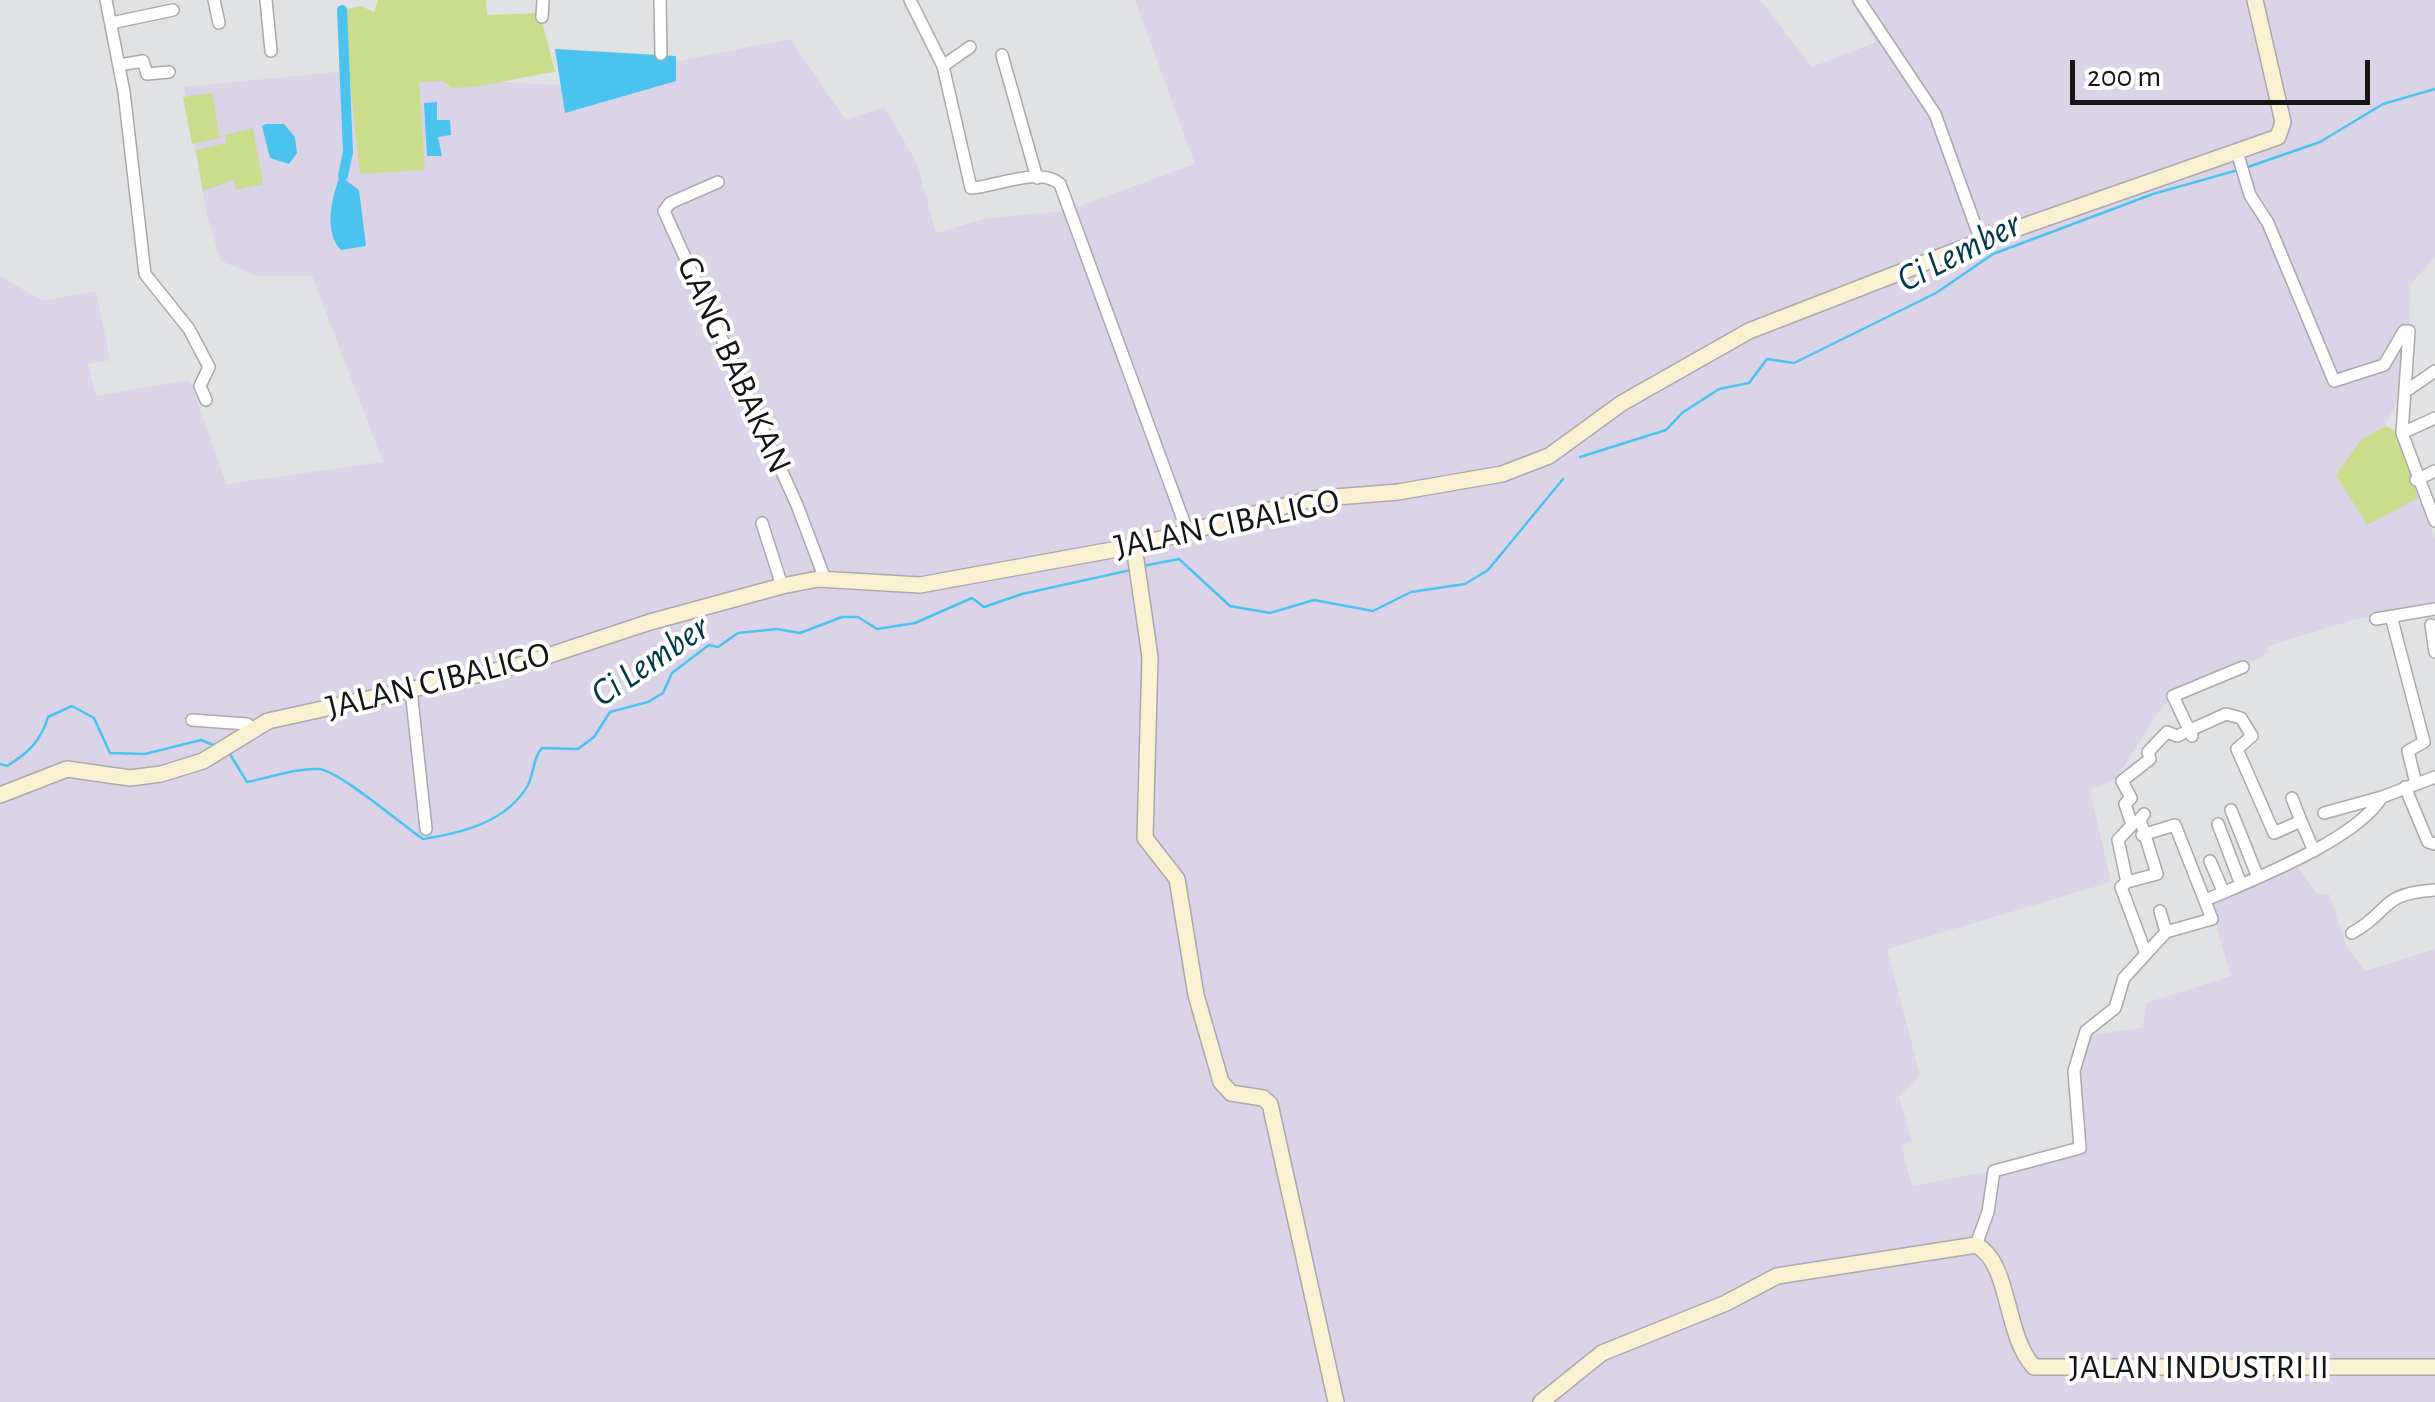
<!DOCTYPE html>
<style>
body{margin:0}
#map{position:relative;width:2435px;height:1402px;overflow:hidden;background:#e1e2e3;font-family:"Alegreya Sans",sans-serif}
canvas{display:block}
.scale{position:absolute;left:2070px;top:60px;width:300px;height:45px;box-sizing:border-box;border:5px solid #141515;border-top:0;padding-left:12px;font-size:30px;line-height:35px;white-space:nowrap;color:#141515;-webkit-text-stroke:8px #fff;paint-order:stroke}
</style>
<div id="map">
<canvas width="2435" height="1402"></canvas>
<div class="scale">200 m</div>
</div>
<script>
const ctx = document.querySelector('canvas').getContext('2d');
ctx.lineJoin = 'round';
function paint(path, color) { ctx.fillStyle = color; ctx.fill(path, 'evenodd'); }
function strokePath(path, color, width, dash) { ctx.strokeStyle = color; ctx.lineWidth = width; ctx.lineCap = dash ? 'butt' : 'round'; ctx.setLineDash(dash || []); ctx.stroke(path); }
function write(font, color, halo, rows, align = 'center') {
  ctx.font = font + ' "Alegreya Sans",sans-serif'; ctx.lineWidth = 8; ctx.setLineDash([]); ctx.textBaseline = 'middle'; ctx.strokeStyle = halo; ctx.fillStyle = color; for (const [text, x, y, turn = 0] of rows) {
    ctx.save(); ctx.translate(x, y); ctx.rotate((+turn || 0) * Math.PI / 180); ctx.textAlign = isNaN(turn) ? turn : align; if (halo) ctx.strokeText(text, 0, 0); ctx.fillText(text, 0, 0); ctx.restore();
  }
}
paint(new Path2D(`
 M1135,0H1760L1812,67L1876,42L1850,0H2435V257L2411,284L2406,384L2385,426L2361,440L2367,524L2418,498L2435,538V604L2353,620L2268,646L2269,653L2163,705L2116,779L2090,790L2111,882L1887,949L1920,1075L1899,1097L1912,1141L1901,1145L1912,1186L2083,1153L2078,1071L2088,1036L2143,1027L2146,1003L2231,976L2209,902L2295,863L2317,894H2329L2346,945L2365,971L2435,949V1402H0V276L43,301L96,291L110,360L88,364L96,396L190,380L226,484L383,462L312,276H257L221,261L207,216L184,87L337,72L556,85L790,39L846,120L885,107L917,164L936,233L988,218L1066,211L1195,164Z`), '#dbd4e9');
paint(new Path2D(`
 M378,0H486L487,15L540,13L555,72C518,77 489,87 452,88L443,81L419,82L425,170L360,174L342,10L361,6L374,12Z
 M212,93L220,138L192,144L183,97Z
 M253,128L263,184L236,190L234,180L203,191L196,150L226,143L225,135Z
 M2385,426L2400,433L2418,498L2367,525L2336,475L2361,440Z`), '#cadd8d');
paint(new Path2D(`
 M555,49L676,56V81L565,113Z
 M437,102V120H450L451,135L438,137L442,156H427L424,103Z
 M266,124H284L295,137L297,153L289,164L270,158L262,126Z
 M340,176L359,190L366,246L341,250C323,232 332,196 340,176Z`), '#4bc3ef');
strokePath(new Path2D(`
 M2245,168L2320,142L2383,104L2435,89
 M1580,457L1666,430L1682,413L1719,389L1749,383L1767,359L1794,363L1936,293L1993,254L2153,194L2238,170
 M1143,566L1179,559L1230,606L1270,613L1314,600L1373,611L1411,592L1465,584L1488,570L1563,479
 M228,751L247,782C269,778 296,768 318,769C339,770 399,823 423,839C462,833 507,822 528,785C534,773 533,757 542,748L578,749L594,737L610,712L648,702L663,693L672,673L709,645L718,647L738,633L777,629L800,633L842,617H858L877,629L915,623L972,598L984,607L1022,594L1131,570
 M0,764L7,766C28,753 41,741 48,717L72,706L94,718L110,753L145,754L201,740L216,746`), '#4bc3ef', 2.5);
strokePath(new Path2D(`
 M342,10L348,152L343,176`), '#4bc3ef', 10);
const minor = new Path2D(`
 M106,0L124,92L145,274L189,329L209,367L200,386L206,400
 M214,0L219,23
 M266,0L271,51
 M660,0L661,54
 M910,0L943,66L971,188C995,187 1040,166 1060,184L1188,533
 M1859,0L1935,114L1981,241
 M542,17L543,0
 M111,23L173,10
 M1002,55L1037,178
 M119,65L143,61L147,74L169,72
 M943,66L970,47
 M2237,152L2250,195L2268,223L2334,381L2384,365L2404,331H2409L2402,433L2435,521
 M718,182L670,203L664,211L797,505L825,579
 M2409,389L2435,371
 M2402,433L2435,418
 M2416,480L2435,471
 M762,523L782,586
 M2391,616L2424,742L2408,751L2416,784
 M2376,619L2435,609
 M2431,625L2435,652
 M411,690L426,829
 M192,720L247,724L252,728
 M2192,736L2173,696L2243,667
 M2405,787L2428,842L2435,844
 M2292,798L2301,821
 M2231,810L2257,875
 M2324,813L2382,797
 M2218,824L2240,882
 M2210,861L2223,891
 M2127,882L2157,874L2140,819L2144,814
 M2206,900C2254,879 2356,840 2382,797L2435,777
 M2160,911L2166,932
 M2352,933C2393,910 2378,894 2435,890
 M2146,954L2121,887L2127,882L2118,840L2132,825L2125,804L2131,798L2122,781L2150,759L2148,752L2167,732L2177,736L2226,714L2241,718L2252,736L2237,749L2274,833L2301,821L2314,851
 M1976,1245L1988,1212L1994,1171L2080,1148L2074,1071L2086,1031L2115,1008L2124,978L2166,932L2212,919L2175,825L2142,835`);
const secondary = new Path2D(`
 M1134,546L1150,657L1145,838L1177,879L1196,995L1221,1082L1231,1093L1263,1098L1270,1104L1336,1402
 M0,795L67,769L130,778L161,774L203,761L268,721L517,666L650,622L782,586L818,579L920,585L1134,546L1311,499L1398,492L1502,474L1549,456L1622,403L1749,331L1981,241L2278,137L2283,122L2255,0
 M1541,1402L1602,1353L1726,1303L1777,1276L1976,1245C2011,1263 2004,1335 2034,1367H2435`);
strokePath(minor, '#a9a9ab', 14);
strokePath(secondary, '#a9a9ab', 18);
strokePath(minor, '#fff', 11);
strokePath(secondary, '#f9f1d2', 15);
write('35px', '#141515', '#fff', [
 ["GANG BABAKAN",734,365,66],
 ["JALAN CIBALIGO",1227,524,-12],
 ["JALAN CIBALIGO",438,681,-14],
 ["JALAN INDUSTRI II",2199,1367]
]);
write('italic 38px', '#01394a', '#fff', [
 ["Ci Lember",1959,252,-27],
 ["Ci Lember",650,661,-34]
]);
</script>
